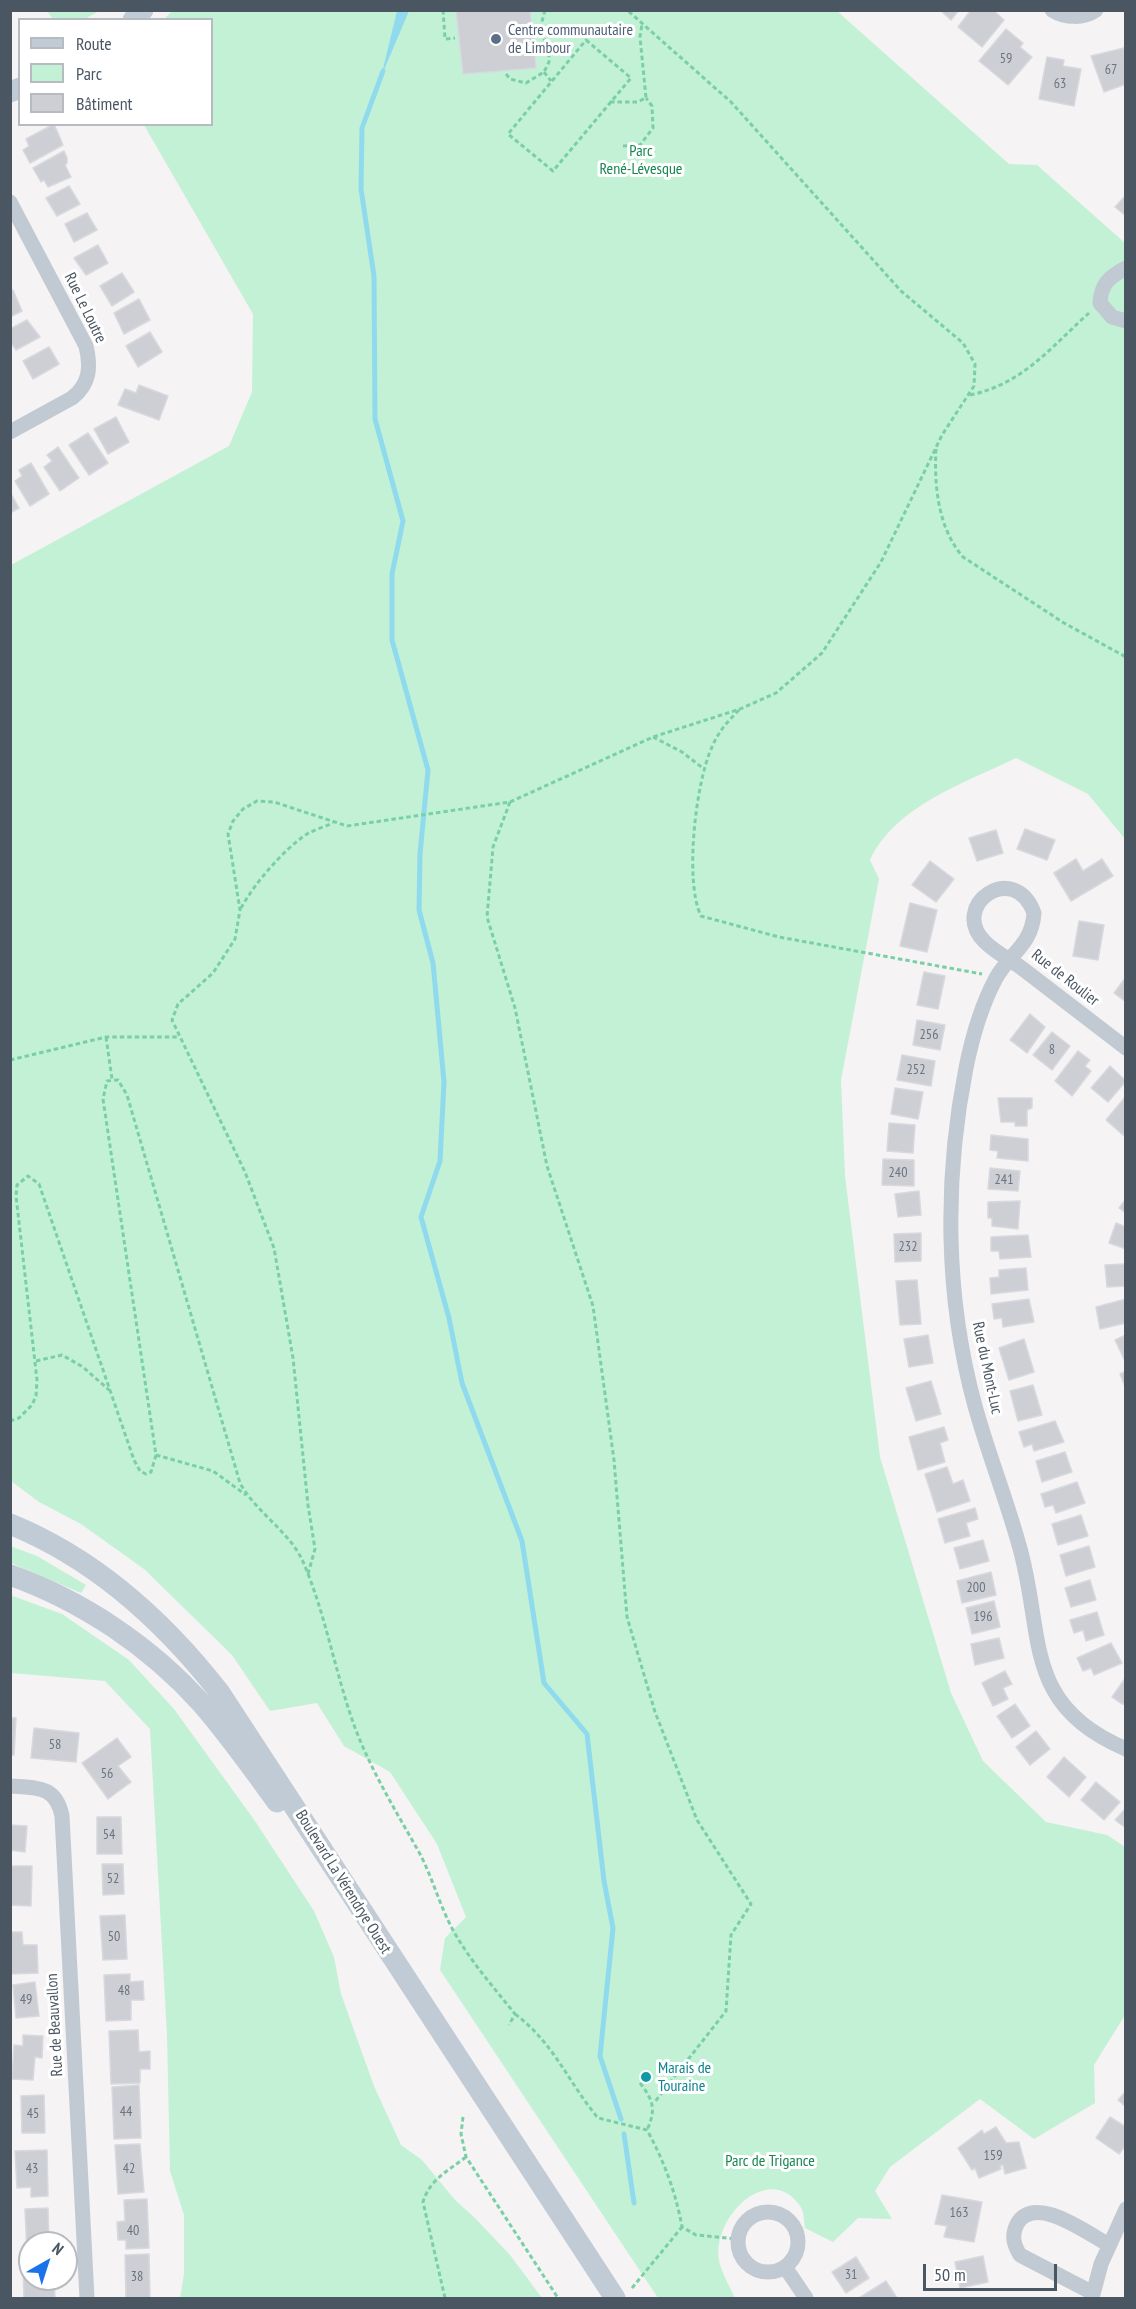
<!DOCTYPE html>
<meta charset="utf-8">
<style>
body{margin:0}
#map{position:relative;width:1136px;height:2309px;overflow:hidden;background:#f5f3f3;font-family:"PT Sans Narrow",sans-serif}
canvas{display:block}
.frame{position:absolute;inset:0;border:12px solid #4a5661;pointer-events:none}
.legend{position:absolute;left:18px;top:18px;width:195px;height:108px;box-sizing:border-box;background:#fff;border:2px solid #b7bbc0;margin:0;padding:8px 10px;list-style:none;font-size:18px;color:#4a5661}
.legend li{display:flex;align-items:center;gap:12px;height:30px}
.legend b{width:30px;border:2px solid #b7bbc0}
.north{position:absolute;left:18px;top:2231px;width:60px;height:60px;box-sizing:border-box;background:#fff;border:2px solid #b7bbc0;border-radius:50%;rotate:39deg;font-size:16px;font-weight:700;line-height:24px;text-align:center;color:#4a5661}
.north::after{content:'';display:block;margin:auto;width:21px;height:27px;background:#1a73e8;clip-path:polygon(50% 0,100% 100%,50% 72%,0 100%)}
.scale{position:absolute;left:923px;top:2264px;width:134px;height:27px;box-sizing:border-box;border:3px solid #4a5661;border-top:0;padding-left:8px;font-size:18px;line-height:21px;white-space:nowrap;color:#4a5661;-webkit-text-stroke:4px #fff;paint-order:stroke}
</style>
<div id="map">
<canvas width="1136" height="2309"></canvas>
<div class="frame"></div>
<ul class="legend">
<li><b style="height:8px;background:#c1cbd6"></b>Route</li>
<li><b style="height:16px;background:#c3f1d5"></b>Parc</li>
<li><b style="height:16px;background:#cdcfd5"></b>Bâtiment</li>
</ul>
<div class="north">N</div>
<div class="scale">50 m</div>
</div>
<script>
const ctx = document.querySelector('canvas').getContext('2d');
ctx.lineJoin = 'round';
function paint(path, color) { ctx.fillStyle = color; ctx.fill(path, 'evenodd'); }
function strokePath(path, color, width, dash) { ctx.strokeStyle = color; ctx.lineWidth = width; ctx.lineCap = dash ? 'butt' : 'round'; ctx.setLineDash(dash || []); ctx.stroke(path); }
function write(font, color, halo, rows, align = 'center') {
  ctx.font = font + ' "PT Sans Narrow",sans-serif'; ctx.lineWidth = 6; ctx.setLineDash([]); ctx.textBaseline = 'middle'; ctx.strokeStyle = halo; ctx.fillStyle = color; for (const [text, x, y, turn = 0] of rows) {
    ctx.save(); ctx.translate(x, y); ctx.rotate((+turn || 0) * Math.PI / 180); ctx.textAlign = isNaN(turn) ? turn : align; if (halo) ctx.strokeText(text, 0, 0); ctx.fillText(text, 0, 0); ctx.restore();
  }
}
paint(new Path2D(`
 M173,10L837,11L1009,164L1037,165L1125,243V839L1088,794L1016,758C965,783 896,805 870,860L879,879L841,1080L845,1176L880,1457L951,1693L983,1761L1046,1822L1107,1835L1125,1847V2015L1094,2065L1095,2103L1034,2139L980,2099L890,2167L875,2191L892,2219L858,2218L833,2242L805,2228C804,2222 804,2211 800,2206C770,2161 712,2216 719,2260C721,2272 730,2287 735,2298H658L440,1970L445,1938L466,1917L437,1844L390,1772L344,1746L317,1703L270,1711L232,1655L144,1569L81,1524L39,1502L11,1481V565L229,446L252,392L253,314L144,125L212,124V20L164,19Z
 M47,11H99L85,19H53Z
 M10,1546L37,1556L86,1585L81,1593L11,1563Z
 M10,1595L62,1614L129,1660L174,1709L255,1821L314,1911L334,1957L341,1994L374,2086L401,2145L422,2160L455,2200L474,2217L510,2255L542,2298H180L184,2274V2215L170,2171L167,2035L150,1729L105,1681L11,1673Z`), '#c3f1d5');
paint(new Path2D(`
 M397,11H409L381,77Z`), '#90daee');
strokePath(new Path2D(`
 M383,71L362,128L361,189L374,276L375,419L403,521L392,574V640L428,770L420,854L419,910L433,963L444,1082L440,1161L421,1217L449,1318L462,1383L522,1541L544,1683L587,1734L604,1881L613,1928L600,2056L621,2119
 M624,2134L634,2203`), '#90daee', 5);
const building = new Path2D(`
 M456,10H530L536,68L463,74Z
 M940,10H959L951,20Z
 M971,10H993L1004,20L982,47L958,27Z
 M1006,29L1023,43L1020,47L1032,57L1008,85L979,61Z
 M1124,48L1126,84L1104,92L1091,56Z
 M1047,57L1064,60L1063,66L1081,69L1074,106L1039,99Z
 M54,124L63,145L30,163L23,150L29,146L26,139Z
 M64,151L67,158V163L65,165L71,177L48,187L44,180L41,182L33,168Z
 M69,186L80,204L57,216L46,198Z
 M1126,195V216L1115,207Z
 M87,213L97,230L74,242L65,224Z
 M98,245L108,263L86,275L74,258Z
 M122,273L134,292L112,306L100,286Z
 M13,290L22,311L10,317V291Z
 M139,299L150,320L124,334L114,313Z
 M27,320L40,337L16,350L10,341V329Z
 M150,332L162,352L138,367L126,346Z
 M49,347L59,364L33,379L23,361Z
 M139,385L168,396L159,420L118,405L125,389L136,393Z
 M116,417L129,442L108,454L94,429Z
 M88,433L108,463L89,475L69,445Z
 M58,447L79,478L60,491L44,467L52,461L47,455Z
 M31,463L49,494L30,506L15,481L22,476L19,470Z
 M10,492L19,508L10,513Z
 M1025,829L1055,840L1047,860L1017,849Z
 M996,830L1003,853L977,861L969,838Z
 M1076,859L1083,871L1102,859L1113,876L1071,901L1054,873Z
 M930,861L954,879L936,902L912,885Z
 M910,903L937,910L927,952L900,946Z
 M1079,921L1104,925L1098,960L1073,956Z
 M924,972L945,976L938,1009L917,1005Z
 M1126,977V1002L1114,993Z
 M1030,1014L1045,1027L1027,1053L1010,1040Z
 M917,1020L945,1025L940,1050L913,1045Z
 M1052,1032L1070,1046L1052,1070L1033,1055Z
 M1078,1051L1090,1060L1085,1066L1091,1071L1072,1096L1055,1081Z
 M902,1055L935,1061L931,1086L897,1080Z
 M1110,1066L1126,1081L1108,1102L1091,1088Z
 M895,1088L923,1092L918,1119L891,1114Z
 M1126,1096V1132L1123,1135L1106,1120Z
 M998,1098H1032V1108L1027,1110V1126H1015V1122H1001Z
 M889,1123L915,1125L913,1153L887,1151Z
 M991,1135L1028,1139V1161L997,1158L998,1151L990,1150Z
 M883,1159L914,1160V1186L882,1185Z
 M990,1168L1020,1171L1018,1191L988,1189Z
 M919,1191L921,1215L898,1217L895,1194Z
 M1126,1199V1213L1119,1208Z
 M1020,1201L1018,1229L992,1226V1218H988V1202Z
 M1116,1223L1126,1227V1249L1109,1243Z
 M921,1233V1261L895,1262L894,1234Z
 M1028,1235L1031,1257L1000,1259L999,1251H991V1237Z
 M1126,1264V1286L1107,1287L1105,1265Z
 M1026,1268L1028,1290L991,1294L990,1278L999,1277V1270Z
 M917,1280L921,1324L900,1325L896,1281Z
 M1029,1299L1034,1322L1003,1327L1002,1318L994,1319L992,1304Z
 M1126,1299V1323L1100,1329L1096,1307Z
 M928,1335L933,1363L909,1367L904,1339Z
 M1126,1335V1361H1125L1115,1340Z
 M1024,1339L1034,1372L1009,1380L999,1348Z
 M1126,1371V1389L1120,1374Z
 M931,1381L941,1414L916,1421L906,1388Z
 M1033,1385L1042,1415L1018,1421L1010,1391Z
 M1055,1421L1064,1442L1034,1451L1032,1444L1024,1447L1019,1432Z
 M944,1427L948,1440L940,1443L945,1462L918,1470L909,1437Z
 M1065,1452L1072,1472L1042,1482L1036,1461Z
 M947,1467L953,1484L963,1480L970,1501L937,1512L925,1474Z
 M1077,1482L1085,1503L1056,1513L1053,1505L1045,1507L1041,1494Z
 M975,1508L978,1519L966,1523L970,1536L945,1543L938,1519Z
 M1081,1515L1088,1536L1058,1545L1052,1524Z
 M983,1540L989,1561L960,1569L954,1548Z
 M1089,1546L1095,1567L1066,1576L1060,1555Z
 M991,1572L996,1595L962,1603L957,1581Z
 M1090,1580L1096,1600L1071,1607L1065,1588Z
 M994,1601L1000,1627L972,1634L966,1608Z
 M1097,1612L1104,1635L1086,1641L1083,1630L1074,1633L1070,1620Z
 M999,1638L1004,1658L975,1665L971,1644Z
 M1111,1643L1122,1663L1094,1675L1091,1668L1083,1671L1077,1658Z
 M1005,1671L1012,1684L1003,1688L1008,1699L993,1706L982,1683Z
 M1126,1677V1704H1122L1112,1697Z
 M1015,1704L1030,1726L1012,1738L997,1716Z
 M10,1718H16L14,1755H10Z
 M34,1728L79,1733L76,1762L31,1758Z
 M1036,1731L1050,1749L1030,1765L1016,1747Z
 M117,1738L131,1757L118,1766L131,1782L108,1799L82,1763Z
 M1064,1757L1086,1777L1069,1797L1047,1777Z
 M1096,1782L1120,1802L1104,1820L1081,1800Z
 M1126,1808V1828L1115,1820Z
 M97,1817H121L122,1854H97Z
 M10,1825L27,1826L25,1852L10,1850Z
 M102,1864H123L124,1894L103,1895Z
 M10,1866H32L31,1906L10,1905Z
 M125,1915L127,1959L103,1960L100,1916Z
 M10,1932H22L23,1945H37L38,1973L10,1974Z
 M130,1974V1982L143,1981L144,2000H131V2020L106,2021L104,1975Z
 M35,1982L39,2016L16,2018L13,1985Z
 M138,2030L139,2052L150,2051V2069H140V2083L111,2084L109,2031Z
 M23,2035L43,2036L42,2058L35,2057L33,2080L12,2079L14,2045L23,2046Z
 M139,2085L141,2138L114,2139L112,2087Z
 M1126,2091V2107L1118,2100Z
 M44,2095L45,2133H22L21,2096Z
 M1110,2117L1126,2127V2145L1119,2154L1096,2138Z
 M996,2127L1006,2143L1019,2142L1026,2168L1005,2174L1003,2165L1000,2166L1001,2169L979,2178L975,2168L972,2170L958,2148L982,2130L984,2134Z
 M140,2144L144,2192L118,2194L115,2145Z
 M47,2150L48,2196L31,2197V2187L17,2188L15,2151Z
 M942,2195L982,2202L974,2242L944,2237L947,2226L935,2224Z
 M147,2199L149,2248L126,2249V2240H118L117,2222L125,2221L124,2200Z
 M48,2208L49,2243H30V2253H27L25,2209Z
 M149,2254L150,2298H126L125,2255Z
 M983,2256L988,2282L960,2288L955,2262Z
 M856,2257L869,2278L846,2293L832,2272Z
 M23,2265H30V2279H54L55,2298H24Z
 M886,2281L897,2298H859Z`);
paint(building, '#cdcfd5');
strokePath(building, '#d7d9de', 1.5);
strokePath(new Path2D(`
 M443,10L445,39L455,38
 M586,40L631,78L553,171L508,134Z
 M544,72L551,81
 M506,74L510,79L526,83L544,72L549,62V51L540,29L545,10
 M610,102H637L646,98L640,37L642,24
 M623,146L640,145L653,128L652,106L646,98
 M970,395C1023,384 1051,347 1089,313
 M936,449C934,486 938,528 963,557L1064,623L1126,657
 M739,710C728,721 718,732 712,747C696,781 684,881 701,916L779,937L982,974
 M653,737L682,752L704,769
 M510,802L493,847L487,917L515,1008L547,1166L593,1306L614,1460L627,1617L655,1712L697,1820L751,1904L731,1935L726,2011L654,2103
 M241,908C254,884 284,849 307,834C315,829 325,827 333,823
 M106,1037L112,1079
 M10,1060L106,1037H179
 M36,1361L62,1355L83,1367L109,1390
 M10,1421L19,1418L32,1405L36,1396L37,1380L16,1196L17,1185L28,1176L39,1184L134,1460L140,1471L146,1474L151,1472L156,1455L103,1099L107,1081L118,1080L127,1095L240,1483C257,1514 291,1532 304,1564C326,1616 335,1672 354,1725C371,1771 396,1811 420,1854C434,1881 441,1911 457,1937C473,1964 495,1989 515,2014L509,2025
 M156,1455L213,1471L246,1495
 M308,1574L315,1549L308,1505L293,1358L274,1248L245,1172L172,1020L178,1004L213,973L235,939L240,910L228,834L233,821L243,809L257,801L274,802L347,826L510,802L653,737L740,709L776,693L822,653L881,562L942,435L974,386L975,364L963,343L901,291L731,102L627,10
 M515,2014C554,2043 568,2082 598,2118L647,2130C664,2161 676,2193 682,2227L696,2235L737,2239
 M640,2083C654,2101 656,2110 647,2130
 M463,2117L461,2134L466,2157L558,2298
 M632,2288L682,2227
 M445,2298L423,2202C430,2179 448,2171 466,2157`), '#7ad0a6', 3, [4.5, 3]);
strokePath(new Path2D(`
 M1052,10C1065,18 1083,19 1096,10
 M10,202L86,346C91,367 90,384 72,398L10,432
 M1126,268C1109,277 1101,284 1100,303L1112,317L1126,321
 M1126,1048C1091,1021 1057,995 1023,969C1011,960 996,953 985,942C948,906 1014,859 1034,913C1032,945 1010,953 996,978C981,1006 972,1038 966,1068C944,1179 945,1297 975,1406C988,1453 1006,1498 1019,1545C1045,1634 1021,1705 1126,1749
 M10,1786C36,1788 56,1785 62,1816L87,2298
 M738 2242a30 30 0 1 1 60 0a30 30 0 1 1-60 0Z
 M785,2267L806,2298
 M1093,2293L1020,2255C1014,2245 1011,2236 1017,2224C1034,2193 1087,2233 1109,2245
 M1092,2298L1101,2264L1126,2209`), '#c1cad2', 15);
strokePath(new Path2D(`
 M133,20L143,10
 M10,92L20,88
 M10,1524C96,1559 164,1621 220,1693L615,2298
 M10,1575C83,1601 151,1647 202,1704C229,1735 253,1769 277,1802`), '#c1cbd6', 21);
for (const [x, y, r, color] of [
 [496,39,6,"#5c6f8a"],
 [646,2077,6,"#0f9aa8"]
]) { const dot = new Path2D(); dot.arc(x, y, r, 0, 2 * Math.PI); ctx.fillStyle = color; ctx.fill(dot); strokePath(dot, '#fff', 2); }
write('14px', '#6b747e', null, [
 ["59",1006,59],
 ["67",1111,70],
 ["63",1060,84],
 ["256",929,1035],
 ["8",1052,1050],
 ["252",916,1070],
 ["240",898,1173],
 ["241",1004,1180],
 ["232",908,1247],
 ["200",976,1588],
 ["196",983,1617],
 ["58",55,1745],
 ["56",107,1774],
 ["54",109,1835],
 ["52",113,1879],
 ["50",114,1937],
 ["48",124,1991],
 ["49",26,2000],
 ["44",126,2112],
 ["45",33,2114],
 ["159",993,2156],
 ["43",32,2169],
 ["42",129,2169],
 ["163",959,2213],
 ["40",133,2231],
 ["31",851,2275],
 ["38",137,2277]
]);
write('16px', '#4e5e75', '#fff', [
 ["Centre communautaire",508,30],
 ["de Limbour",508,48]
], 'left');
write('16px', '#17864f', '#fff', [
 ["Parc",641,151],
 ["René-Lévesque",641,169],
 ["Parc de Trigance",770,2161]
]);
write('16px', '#4a5661', '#fff', [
 ["Rue Le Loutre",85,308,64],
 ["Rue de Roulier",1065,978,38],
 ["Rue du Mont-Luc",987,1368,78],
 ["Boulevard La Vérendrye Ouest",343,1882,58],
 ["Rue de Beauvallon",55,2025,-93]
]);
write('16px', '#0d838f', '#fff', [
 ["Marais de",658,2068],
 ["Touraine",658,2086]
], 'left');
</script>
